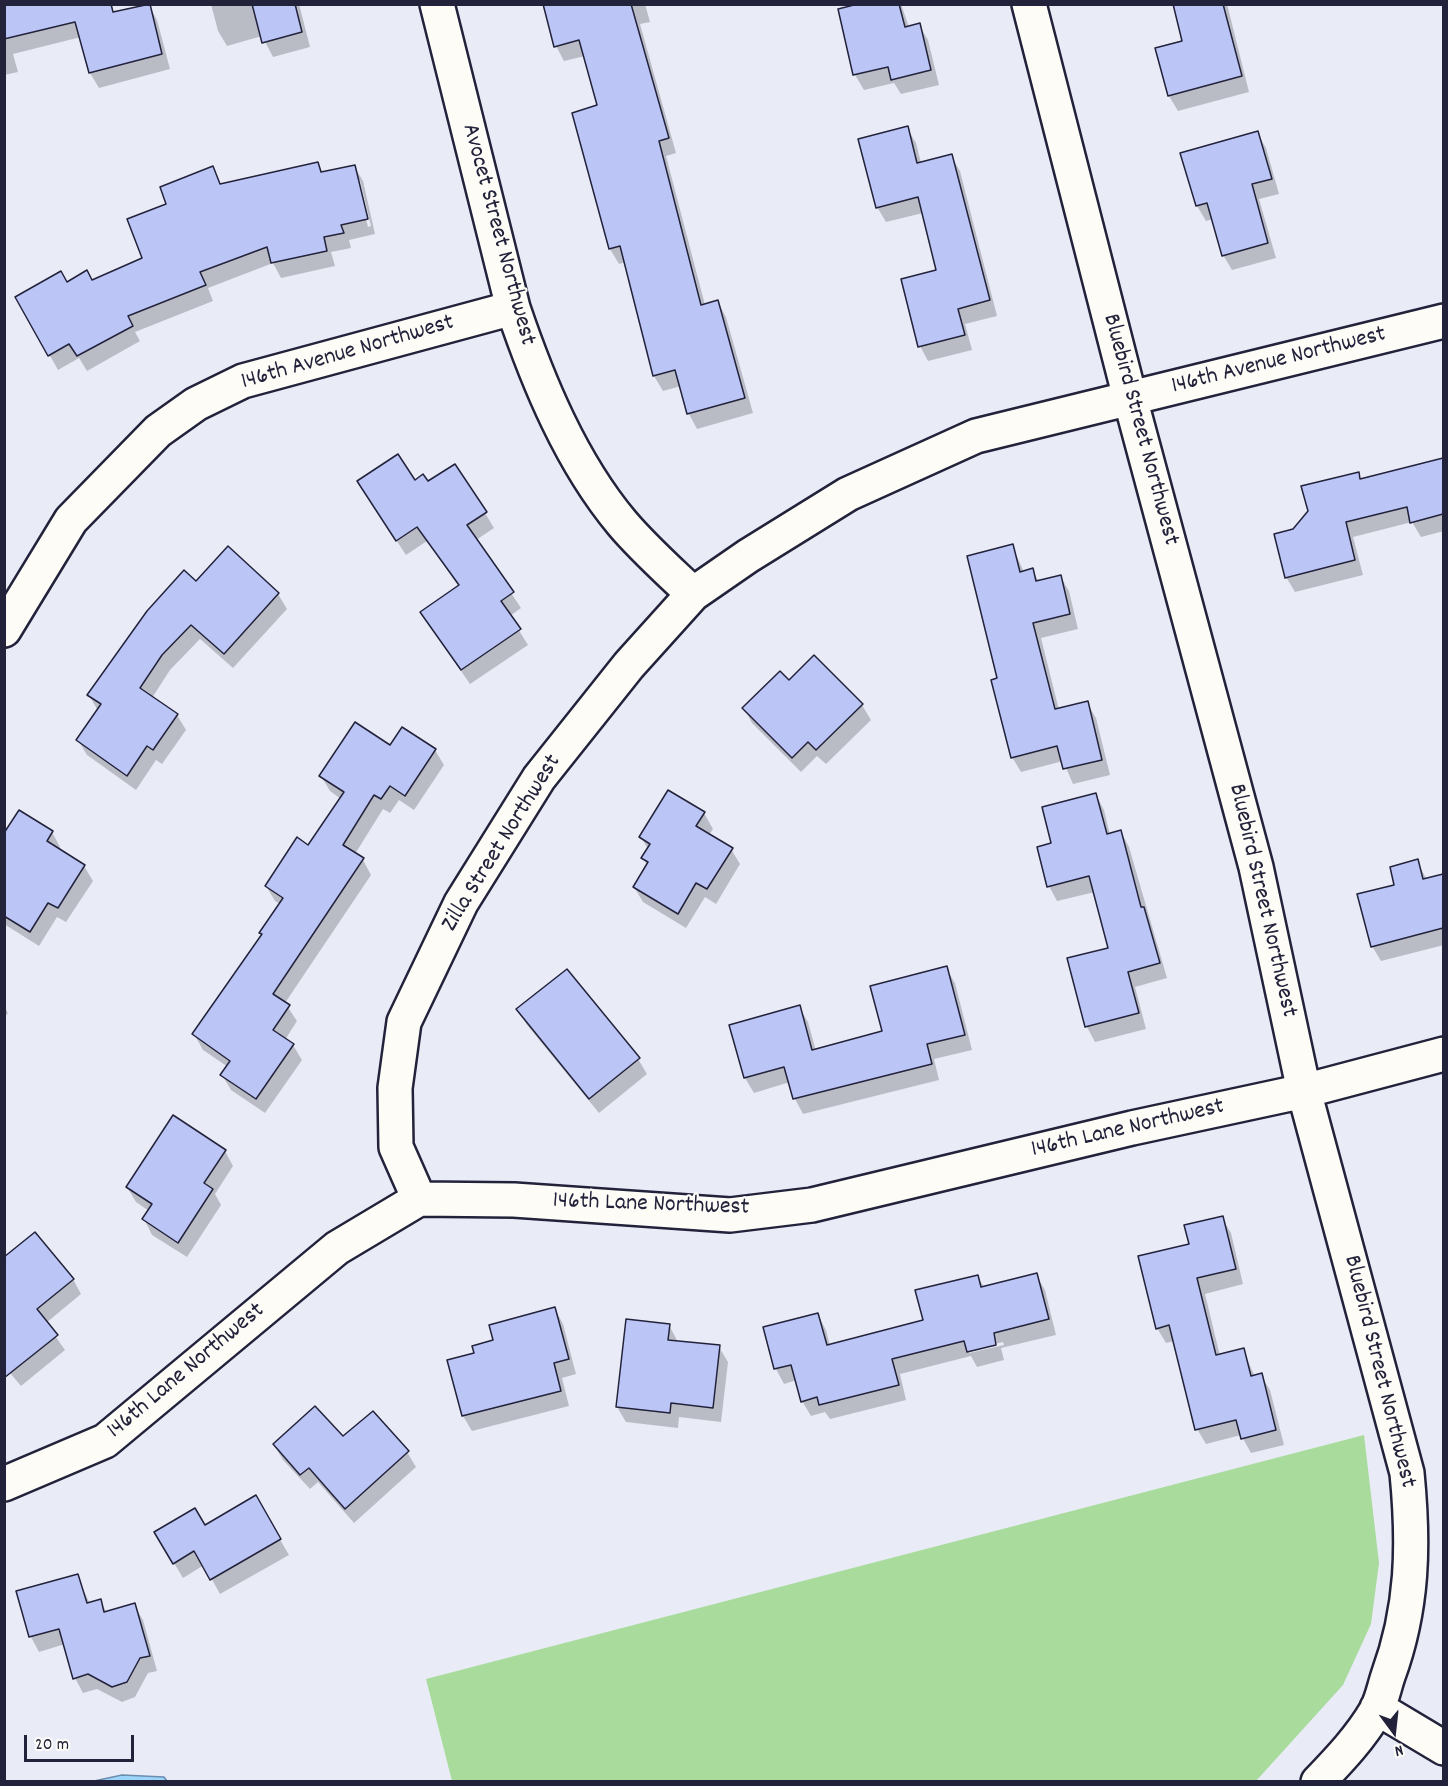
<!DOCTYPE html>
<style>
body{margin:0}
#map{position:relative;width:1448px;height:1786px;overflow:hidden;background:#e9ecf7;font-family:Dekko,sans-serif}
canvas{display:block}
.frame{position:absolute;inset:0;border:6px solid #22223b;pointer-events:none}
.north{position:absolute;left:1364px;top:1702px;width:60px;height:60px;-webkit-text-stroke:4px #fdfcf7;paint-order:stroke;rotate:165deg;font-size:16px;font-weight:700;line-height:24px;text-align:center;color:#22223b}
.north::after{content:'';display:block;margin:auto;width:21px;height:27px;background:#22223b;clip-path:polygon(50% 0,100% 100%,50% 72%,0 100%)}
.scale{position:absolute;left:24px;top:1735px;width:110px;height:27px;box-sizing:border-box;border:3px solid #22223b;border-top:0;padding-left:8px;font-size:18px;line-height:21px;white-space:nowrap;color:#22223b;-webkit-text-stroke:4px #fdfcf7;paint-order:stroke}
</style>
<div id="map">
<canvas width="1448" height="1786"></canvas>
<div class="frame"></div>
<div class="north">N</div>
<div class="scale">20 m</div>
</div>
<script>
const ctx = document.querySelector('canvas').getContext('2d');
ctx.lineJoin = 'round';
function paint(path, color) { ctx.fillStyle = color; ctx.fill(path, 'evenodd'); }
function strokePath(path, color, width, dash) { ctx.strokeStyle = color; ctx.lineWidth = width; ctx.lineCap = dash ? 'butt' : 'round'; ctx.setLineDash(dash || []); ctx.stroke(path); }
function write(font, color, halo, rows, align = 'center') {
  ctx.font = font + ' Dekko,sans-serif'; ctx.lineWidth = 4.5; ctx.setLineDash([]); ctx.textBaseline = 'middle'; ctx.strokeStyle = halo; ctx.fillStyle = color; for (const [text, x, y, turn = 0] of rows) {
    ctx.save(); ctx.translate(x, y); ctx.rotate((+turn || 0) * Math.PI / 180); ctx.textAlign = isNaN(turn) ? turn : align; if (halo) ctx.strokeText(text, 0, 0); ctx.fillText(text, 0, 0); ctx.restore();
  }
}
paint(new Path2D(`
 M1364,1435L1379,1563L1371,1624L1343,1685L1256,1781H452L426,1679Z`), '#a9db9d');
const water = new Path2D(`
 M122,1775L164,1777L167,1781H94Z`);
paint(water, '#9bd5fb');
strokePath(water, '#6b8dae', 1.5);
paint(new Path2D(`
 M4,4L111,6L115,14L149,5L157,20L170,69L99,88L90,73L81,37L13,54L18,72L4,75Z
 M211,4H299L310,47L273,57L262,36L227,46L218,31Z
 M545,4H645L650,22L640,24L676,153L666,156L705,305L718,302L726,317L753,413L697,429L689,414L681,386L663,391L654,376L626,262L619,264L610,249L599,106L585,56L564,61L556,46Z
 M865,4H901L909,27L919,25L928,40L939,85L901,94L894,83L864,90L855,75L839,10Z
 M1174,4H1227L1249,92L1178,111L1169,96L1184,42Z
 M907,128L916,143L921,163L951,156L960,171L997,316L965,324L972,350L928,361L920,346L938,271L923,213L886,222L877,207Z
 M1257,133L1266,148L1279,194L1259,199L1276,258L1232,270L1223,255L1213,219L1206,221L1197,206Z
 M318,163L323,173L354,166L363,181L375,234L349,240L351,248L331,252L335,266L281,278L273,263L208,288L213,301L135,332L140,341L87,371L79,358L58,370L17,297L66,284L92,281L144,259L168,205L212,168L222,186ZM357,180H360L371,226L368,227Z
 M1444,452V531L1421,537L1412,522L1353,537L1363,575L1295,592L1286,577L1294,530L1358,474L1361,480L1443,459Z
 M414,482L428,483L485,513L494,528L476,540L521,608L510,616L528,645L470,684L431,627L459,587L427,541L406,555L367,496Z
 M1012,546L1024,572L1032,570L1039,582L1060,576L1069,591L1078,629L1041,638L1059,710L1087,703L1096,718L1110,775L1073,784L1063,761L1021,772L1012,757L999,679Z
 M196,583L278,594L287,609L233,668L200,639L170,670L152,698L177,715L186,730L162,764L156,760L136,790L87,755L78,740L98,711L89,695Z
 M814,657L862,705L871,720L826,764L817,756L801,772L752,723L744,708L789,682Z
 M390,747L435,750L444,765L414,810L399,800L390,813L383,809L355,854L363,860L371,875L285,1003L297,1021L285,1040L293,1045L302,1060L265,1113L231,1090L222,1075L228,1067L203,1050L194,1034L263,935L261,933L280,904L275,901L266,886L309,847L341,799L330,791L321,776Z
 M668,792L704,813L713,829L709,835L731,849L740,864L716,904L705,897L686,928L643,902L634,887L647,865L643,858L648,849L641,837Z
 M1096,795L1104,810L1110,835L1121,832L1129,847L1167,978L1135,987L1146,1029L1095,1042L1087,1027L1069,959L1110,949L1095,892L1057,901L1049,886L1053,844Z
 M52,832L60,847L59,850L84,866L93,881L66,922L57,917L39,946L4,924V874Z
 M1417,861L1427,880L1444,876V945L1381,961L1372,946L1396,886Z
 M946,968L955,983L972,1050L934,1059L939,1080L803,1114L795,1099L790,1082L754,1093L745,1078L731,1026L799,1007L808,1022L816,1051L884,1032Z
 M4,1006L8,1013L4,1018Z
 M518,1010L638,1059L647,1074L599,1113L527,1025Z
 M225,1151L233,1166L215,1194L221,1205L187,1257L152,1235L144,1219L149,1211L136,1202L127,1187Z
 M1222,1218L1231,1233L1243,1284L1205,1294L1220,1356L1243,1350L1255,1377L1261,1375L1270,1390L1284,1445L1251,1453L1241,1435L1206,1444L1197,1429L1174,1341L1166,1343L1157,1328L1191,1245Z
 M4,1259L73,1279L81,1294L46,1323L65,1350L21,1386L4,1366Z
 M1036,1275L1045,1290L1056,1335L1001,1348L1004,1360L977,1367L971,1356L900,1374L906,1400L830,1419L825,1412L811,1416L802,1401L797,1380L784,1384L776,1369L818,1315L826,1330L830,1346L924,1321L977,1276L984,1287ZM1003,1342L1004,1345L969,1353V1350Z
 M555,1309L563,1324L576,1374L562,1378L569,1406L472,1431L463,1416L475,1354Z
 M669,1325L678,1342L719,1347L728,1362L721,1422L679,1417L678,1428L626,1422L617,1407Z
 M343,1438L407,1452L416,1467L354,1523L318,1482L310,1489L283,1460L274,1445Z
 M255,1497L289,1555L220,1594L204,1565L183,1578L156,1533L204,1527Z
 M77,1576L90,1604L100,1601L107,1613L134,1605L143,1620L157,1671L148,1673L135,1697L122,1702L97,1689L83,1693L75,1678L65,1644L39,1652L31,1637L18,1592Z`), '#0003');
const building = new Path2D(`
 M4,4H111L113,12L150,4L162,54L89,73L75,22L4,39Z
 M252,4H295L302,32L262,43Z
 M543,4H631L669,138L659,141L701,305L718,300L745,398L687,414L675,370L653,376L620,246L609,249L572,113L597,105L579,40L554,47Z
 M858,4H899L905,27L920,23L931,70L891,80L888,67L853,75L838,9Z
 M1173,4H1223L1242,76L1168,96L1155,48L1182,41Z
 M908,126L917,163L952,154L990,300L958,309L965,335L918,347L901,279L936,270L918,197L876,208L858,139Z
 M1258,131L1272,179L1252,184L1268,243L1222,256L1207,203L1196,206L1180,153Z
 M318,162L321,172L355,165L368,219L341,225L344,233L324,237L327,251L271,263L267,247L200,272L206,285L128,316L133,326L77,356L69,344L48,356L15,297L61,271L67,282L87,270L92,280L142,258L127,219L166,204L160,187L213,166L220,184Z
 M398,454L415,480L423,474L428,481L455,464L487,512L467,525L514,592L501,601L521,629L461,670L420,612L459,585L417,527L396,541L357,481Z
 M1443,458V514L1410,523L1407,507L1346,522L1355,560L1285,578L1274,534L1293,529L1308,511L1301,486L1359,472L1360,479Z
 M1013,544L1020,572L1033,568L1036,581L1061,575L1070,614L1033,623L1055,709L1088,701L1102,760L1063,769L1057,746L1011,758L991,680L997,678L967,556Z
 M228,546L279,593L224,654L191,625L162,655L140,688L178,714L153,750L147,746L127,776L76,740L101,704L87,695L147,611L184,570L196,581Z
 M814,655L863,704L816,750L808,742L792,758L742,708L780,671L789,680Z
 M355,722L390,745L402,727L436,749L405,796L390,786L381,799L374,795L343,845L364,858L273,994L290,1005L273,1030L294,1044L256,1099L220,1075L230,1061L192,1034L262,934L259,933L283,898L265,886L297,837L308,845L344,792L319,776Z
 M668,790L705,812L696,826L733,848L707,889L696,883L678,914L633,887L648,862L641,858L650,844L639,837Z
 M1096,793L1107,834L1121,830L1141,907H1144L1160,963L1128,972L1139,1013L1085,1027L1067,958L1108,948L1089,876L1047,887L1037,847L1051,843L1042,807Z
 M19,810L53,831L47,841L85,865L58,908L48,903L30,932L4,916V833Z
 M1418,859L1423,879L1443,874V928L1371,947L1357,894L1394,885L1390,867Z
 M947,966L965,1035L927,1044L932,1064L793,1099L784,1067L744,1078L729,1025L800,1005L812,1050L882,1031L870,986Z
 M567,969L640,1058L589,1099L516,1009Z
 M173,1115L226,1150L204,1183L213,1189L178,1243L142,1219L152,1204L126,1187Z
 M1223,1216L1236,1269L1197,1278L1216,1355L1244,1348L1251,1376L1262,1373L1276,1430L1241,1439L1236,1420L1195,1430L1169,1325L1156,1329L1138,1256L1189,1244L1184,1225Z
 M35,1232L74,1279L37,1309L58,1335L4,1378V1257Z
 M1037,1273L1049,1319L994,1333L996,1345L967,1352L964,1341L892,1359L899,1385L819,1405L817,1397L801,1402L791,1365L774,1369L763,1327L818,1313L827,1345L923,1320L915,1290L978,1275L981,1287Z
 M555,1307L569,1359L554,1363L561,1391L462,1416L447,1360L474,1353L472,1346L493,1340L489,1325Z
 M626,1319L670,1324L668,1340L720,1345L713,1408L671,1403L670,1413L616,1407Z
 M315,1406L343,1436L373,1411L409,1451L345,1509L309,1468L300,1475L273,1444Z
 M256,1495L281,1539L210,1580L194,1551L173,1564L154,1532L195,1508L205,1525Z
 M78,1574L87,1603L101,1599L104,1612L135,1603L150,1656L140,1658L127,1682L112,1687L88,1674L73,1679L59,1629L29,1637L16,1591Z`);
paint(building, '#bbc5f6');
strokePath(building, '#22223b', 1.5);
const minor = new Path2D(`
 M437,4L513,308C538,382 571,462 622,523C643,548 669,571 693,594
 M1029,4L1130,398L1256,867L1304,1091L1407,1473C1414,1545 1413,1608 1388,1676C1384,1688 1382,1700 1376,1711C1360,1738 1340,1759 1318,1782
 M4,630L71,520L158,431L196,404L243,381L513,308
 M419,1199L396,1147L395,1088L404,1022L461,903L539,778L629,665L693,594L748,556L848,494L976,436L1444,321
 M4,1484L105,1441L337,1248L419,1199L514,1200L730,1215L812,1205L1132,1128L1304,1091L1444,1054
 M1377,1708L1444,1748`);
strokePath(minor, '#22223b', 38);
strokePath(minor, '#fdfcf7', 33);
write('24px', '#22223b', '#fdfcf7', [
 ["Avocet Street Northwest",497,235,75],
 ["146th Avenue Northwest",348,354,-16],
 ["146th Avenue Northwest",1279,362,-14],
 ["Bluebird Street Northwest",1139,430,75],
 ["Zilla Street Northwest",503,844,-58],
 ["Bluebird Street Northwest",1261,901,77],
 ["146th Lane Northwest",1128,1130,-13],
 ["146th Lane Northwest",651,1206,2],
 ["146th Lane Northwest",187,1372,-40],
 ["Bluebird Street Northwest",1378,1372,76]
]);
</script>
